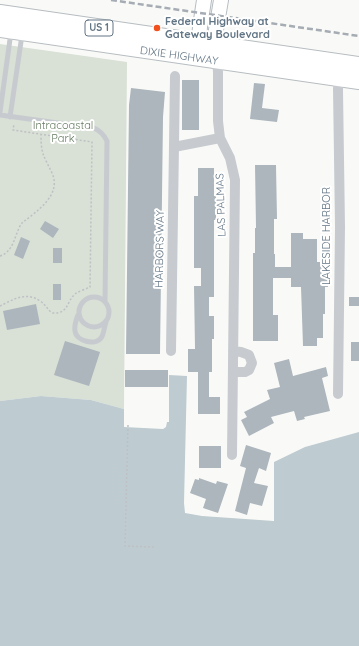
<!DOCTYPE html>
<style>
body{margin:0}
canvas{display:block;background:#f9faf7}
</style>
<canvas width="359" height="646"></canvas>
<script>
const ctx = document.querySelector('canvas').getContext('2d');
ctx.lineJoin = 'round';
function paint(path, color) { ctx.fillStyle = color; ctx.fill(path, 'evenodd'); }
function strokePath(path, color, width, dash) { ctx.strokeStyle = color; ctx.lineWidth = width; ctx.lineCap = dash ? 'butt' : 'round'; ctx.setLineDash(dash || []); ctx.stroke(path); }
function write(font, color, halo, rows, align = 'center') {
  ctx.font = font + ' Quicksand,sans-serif'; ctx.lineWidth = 4; ctx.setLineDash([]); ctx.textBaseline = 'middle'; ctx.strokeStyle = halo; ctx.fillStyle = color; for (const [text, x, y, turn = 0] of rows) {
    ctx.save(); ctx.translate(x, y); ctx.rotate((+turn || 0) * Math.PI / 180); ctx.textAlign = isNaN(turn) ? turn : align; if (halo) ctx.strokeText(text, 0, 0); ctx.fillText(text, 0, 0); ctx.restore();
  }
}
paint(new Path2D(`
 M0,44L127,62L124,409L91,400L41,396L0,401Z`), '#d9e0d6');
paint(new Path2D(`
 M169,375L187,376L184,503L185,513L202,516L274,521V462L305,447L359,432V646H0V401L41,396L91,400L124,409V427L163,429L166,427L167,422H169Z`), '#becbd0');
paint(new Path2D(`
 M182,80H199V130H182Z
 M254,83L265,84L262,108L279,110L277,122L250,119Z
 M131,88L165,92L163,117L160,354H126L129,105Z
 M255,165H276L277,219H274V254H275V267H291V233H303V239H317V262H322V275H328V287H325V314H323V338H317V346H303L301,287H291V278H273V315H278V341H253V253H255V228H256Z
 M198,168H214V196H216V220H214V297H209V316H214V339H212V372H209V397H220V414H198V372H188V349H195L194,286H201V268H194V196H198Z
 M45,221L59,229L53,238L40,229Z
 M21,237L30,241L23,259L14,255Z
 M53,248H62V263H53Z
 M53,284H61V300H53Z
 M349,297H359V306H349Z
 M36,304L40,324L7,330L3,311Z
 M65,341L100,352L89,386L54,375Z
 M351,342H359V361H351Z
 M289,359L293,376L326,367L328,376L322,378L330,411L304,417L305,419L297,421L294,411L271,417L274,423L249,436L241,420L247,417L244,412L270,399L267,390L280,387L274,363Z
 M125,370H168V387H125Z
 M246,445L271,453L266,471L259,468L254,483L268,486L262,506L250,503L247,515L235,511L246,468L240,466Z
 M199,446H221V468H199Z
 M199,478L216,484L217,481L228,484L218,513L203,508L206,499L190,493L195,479L199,480Z`), '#adb6bd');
const secondary = new Path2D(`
 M198,52L200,27L204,0
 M217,55L216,30L221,0`);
const primary = new Path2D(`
 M0,13L359,65
 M0,29L359,81`);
strokePath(secondary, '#b6bdc2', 16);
strokePath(primary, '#b7bdc1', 18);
strokePath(new Path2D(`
 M0,256C15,251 14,234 22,223C37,211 62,195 52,173C44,156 41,155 41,135
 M0,306C12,300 26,291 40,301C45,304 47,309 52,313C69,314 66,302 75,294C79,291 86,289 90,287L92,142L13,130L14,124
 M128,425L125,546L154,547`), '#bec1c4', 1.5, [2, 2]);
strokePath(new Path2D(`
 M0,112L11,32
 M0,115L94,128C101,131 104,135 107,141L105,301
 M10,117L22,35
 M79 312a15 15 0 1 1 30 0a15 15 0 1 1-30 0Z
 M78,315C76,320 74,325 75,331C76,341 95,346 101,338C104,334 104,327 106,322`), '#c7cbcf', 5);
strokePath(new Path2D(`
 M217,61L218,72V121L220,138L230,158L235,180L232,455
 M174,147L220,138
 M171,351L175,76
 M233,372H245L249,370L252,363L249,355L241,352L233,351
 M338,394L340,227L338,89L339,79`), '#c7cbcf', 10);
strokePath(secondary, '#fff', 14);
strokePath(primary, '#fff', 16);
strokePath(new Path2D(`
 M111,0L359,36`), '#a5acb3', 2.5, [6, 3]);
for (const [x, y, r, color] of [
 [157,28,4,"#f2511e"]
]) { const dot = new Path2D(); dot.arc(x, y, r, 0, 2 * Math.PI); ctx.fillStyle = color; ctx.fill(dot); strokePath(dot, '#fff', 1.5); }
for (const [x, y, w] of [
 [99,28,28]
]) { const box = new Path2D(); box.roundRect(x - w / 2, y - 8, w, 16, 3); ctx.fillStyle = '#fff'; ctx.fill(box); strokePath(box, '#627585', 1); }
write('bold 10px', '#627585', null, [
 ["US 1",99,28]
]);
write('bold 11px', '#627585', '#fff', [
 ["Federal Highway at",165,22],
 ["Gateway Boulevard",165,35]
], 'left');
write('11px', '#627585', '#fff', [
 ["DIXIE HIGHWAY",179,56,8],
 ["LAS PALMAS",221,205,-92],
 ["LAKESIDE HARBOR",327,236,-90],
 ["HARBORS WAY",160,249,-89]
]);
write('11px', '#667b61', '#fff', [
 ["Intracoastal",63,126],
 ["Park",63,139]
]);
</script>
